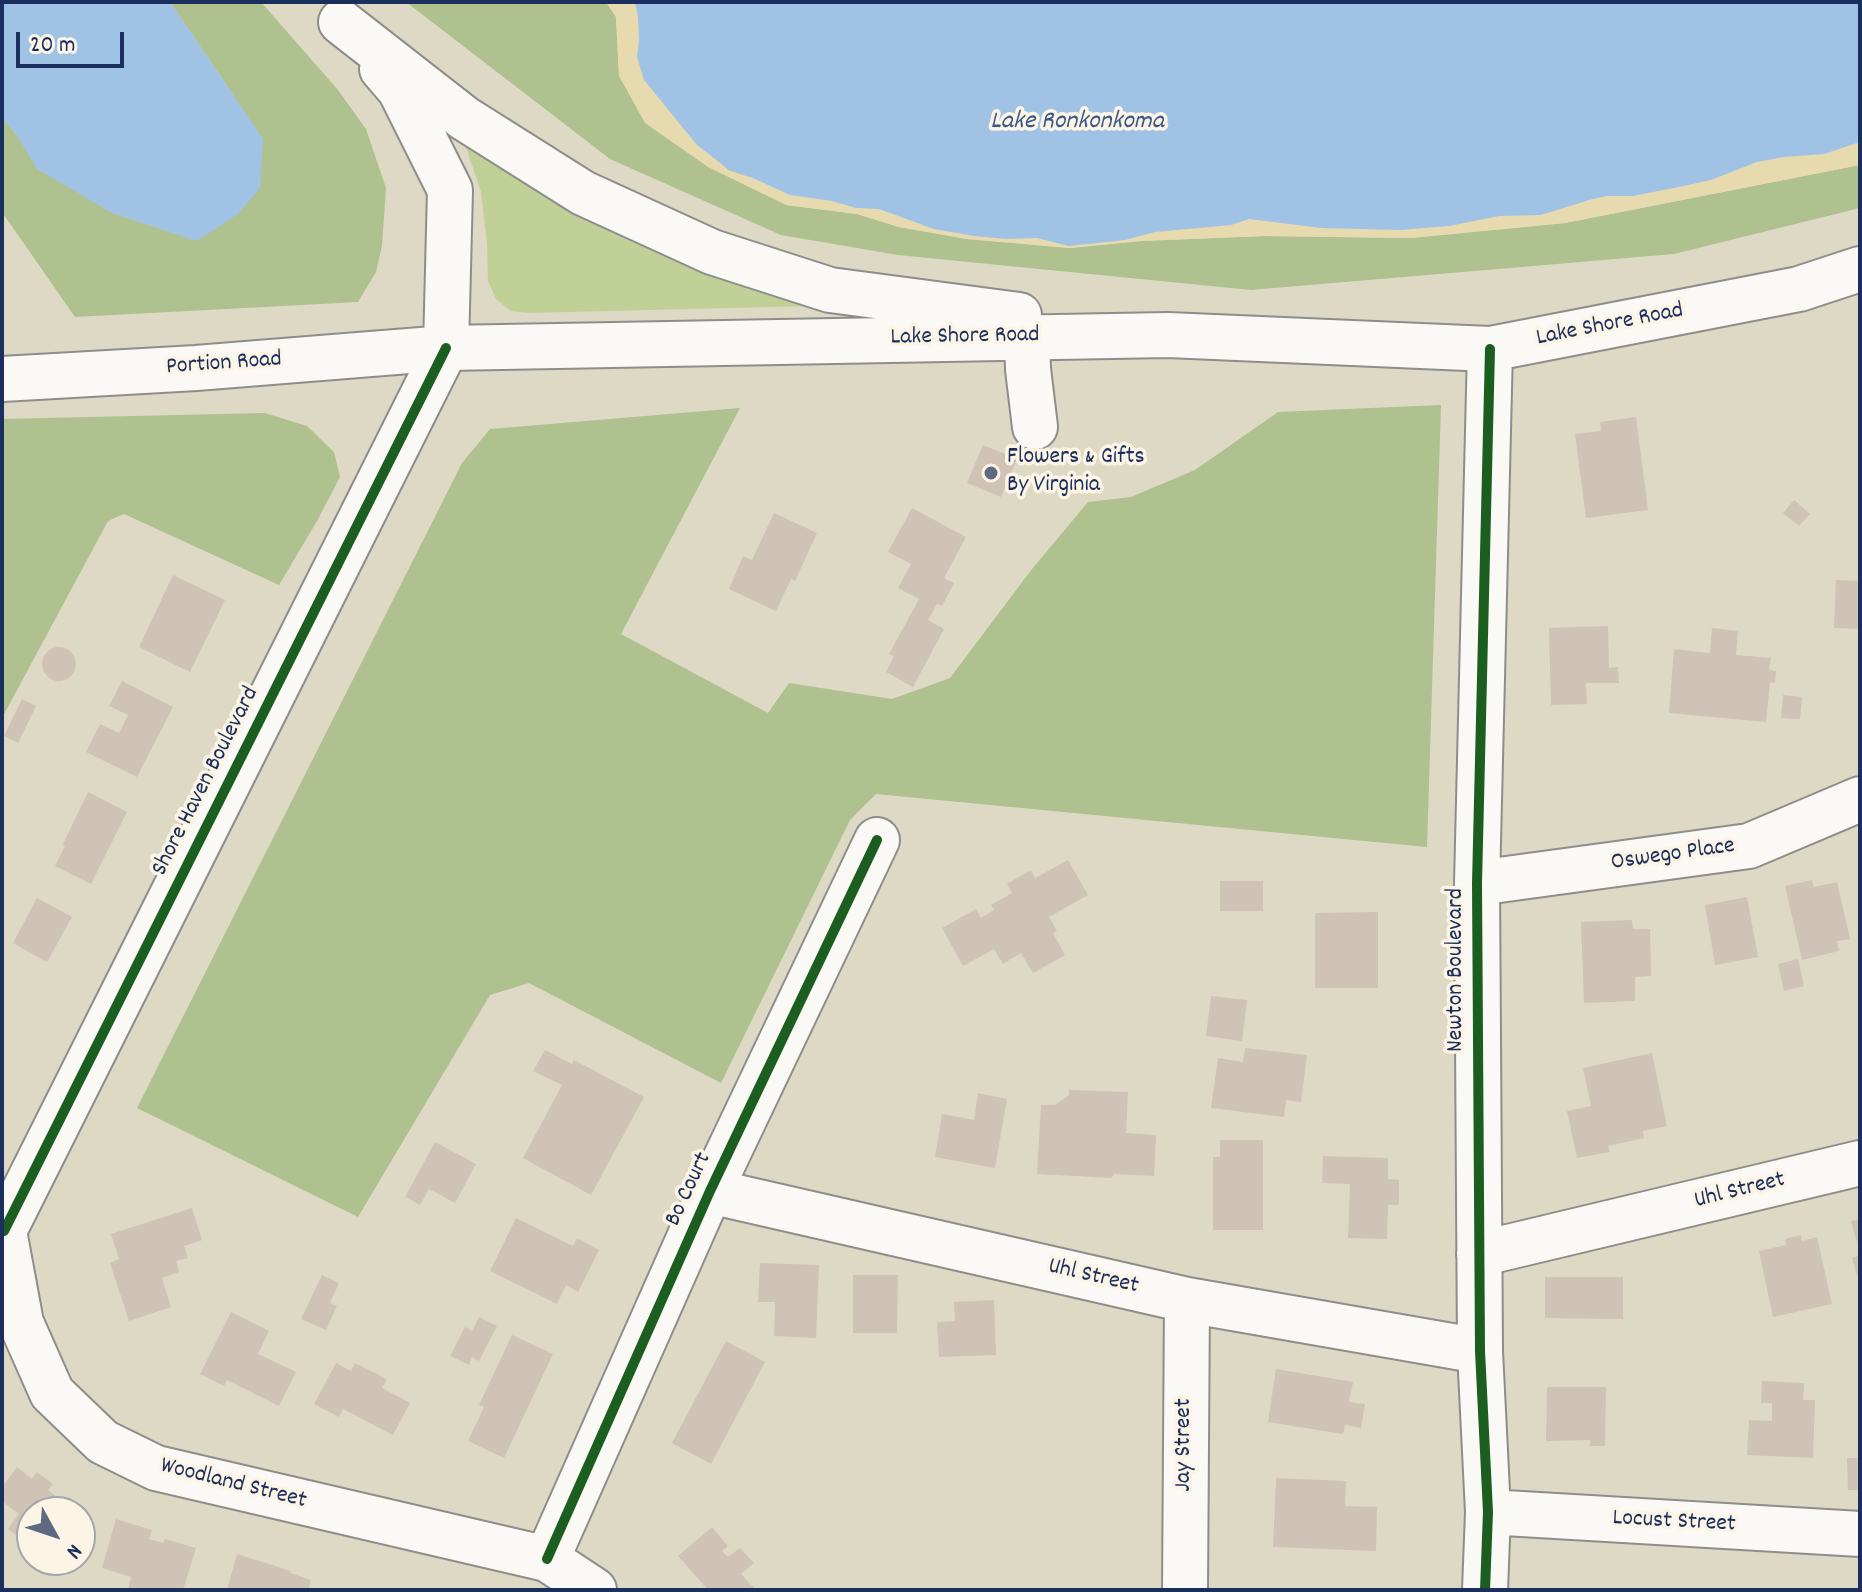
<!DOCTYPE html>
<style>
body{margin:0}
#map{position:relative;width:1862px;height:1592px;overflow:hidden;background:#ded9c4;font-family:Dekko,sans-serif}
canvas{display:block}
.frame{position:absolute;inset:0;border:4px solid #1b2f5e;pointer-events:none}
.north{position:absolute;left:16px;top:1496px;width:80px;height:80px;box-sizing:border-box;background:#fcf5e5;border:2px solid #a2a6af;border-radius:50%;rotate:130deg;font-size:22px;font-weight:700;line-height:32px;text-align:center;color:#1b2f5e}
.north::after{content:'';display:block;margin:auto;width:28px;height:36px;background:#5f6a82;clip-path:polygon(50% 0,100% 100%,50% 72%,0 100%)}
.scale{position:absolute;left:16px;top:32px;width:108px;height:36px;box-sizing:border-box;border:4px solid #1b2f5e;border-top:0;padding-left:10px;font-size:24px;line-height:28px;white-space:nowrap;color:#1b2f5e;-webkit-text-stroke:6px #fcf5e5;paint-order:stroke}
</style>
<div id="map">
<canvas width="1862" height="1592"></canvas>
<div class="frame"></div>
<div class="north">N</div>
<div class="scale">20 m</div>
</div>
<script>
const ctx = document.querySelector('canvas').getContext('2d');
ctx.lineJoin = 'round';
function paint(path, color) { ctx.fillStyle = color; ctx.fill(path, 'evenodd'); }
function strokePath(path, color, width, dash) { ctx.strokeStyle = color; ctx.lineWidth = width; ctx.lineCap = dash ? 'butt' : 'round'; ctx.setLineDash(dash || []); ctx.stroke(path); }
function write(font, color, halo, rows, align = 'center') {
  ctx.font = font + ' Dekko,sans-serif'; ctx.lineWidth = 7; ctx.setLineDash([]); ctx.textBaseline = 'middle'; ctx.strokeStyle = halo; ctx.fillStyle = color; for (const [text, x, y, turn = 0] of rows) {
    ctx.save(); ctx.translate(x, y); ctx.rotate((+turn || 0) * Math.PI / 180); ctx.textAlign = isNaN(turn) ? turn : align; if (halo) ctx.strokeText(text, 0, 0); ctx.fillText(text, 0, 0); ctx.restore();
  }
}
paint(new Path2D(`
 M463,138L852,305L528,313L511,311L496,299L488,281L487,243L481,192Z`), '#c1d096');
paint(new Path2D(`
 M170,2H261L338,90L366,129L386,188L382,246L376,272L358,302L75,317L2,212V117L16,134L233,95Z
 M406,2H606L616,17L619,76L786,205L857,214L899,227L967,239L1070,248L1141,241L1264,236L1411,238L1565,223L1860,165V208L1674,254L1251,290L898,255L781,235L610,159Z
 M1441,405L1427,847L876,794L850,820L721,1083L529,983L490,995L358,1217L137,1108L462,463L490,429L740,408L621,634L768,713L789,683L892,699L950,678L1032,569L1088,502L1131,497L1195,470L1278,412Z
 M265,413L307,426L334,452L340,477L317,521L279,585L124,514L108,521L2,718V419Z`), '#aec18f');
paint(new Path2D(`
 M606,2H635C639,21 639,38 637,57L728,170L753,178L790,195L832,201L856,208L879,209L934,229L974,236L1006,239L1037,238L1069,246L1125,240L1155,232L1231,225L1249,219L1322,228L1401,230L1449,226L1499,216L1541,215L1589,200L1607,196H1633L1679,187L1711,180L1757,162L1860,142V165L1565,223L1411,238L1264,236L1141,241L1070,248L967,239L899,227L857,214L786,205L708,167L645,123L619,76L616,17Z`), '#e7daaf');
paint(new Path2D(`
 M2,2H170L263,139L260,188L238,214L197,241L112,213L37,169L16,134L2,117Z
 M635,2H1860V142L1824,154L1784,157L1757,162L1711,180L1679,187L1633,196H1607L1589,200L1541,215L1499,216L1449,226L1401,230L1322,228L1249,219L1231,225L1155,232L1125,240L1069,246L1037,238L1006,239L974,236L934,229L879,209L856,208L832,201L790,195L753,178L729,170L697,145L644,80L637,57L639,40L638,16Z`), '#a0c3e5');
paint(new Path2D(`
 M1636,417L1648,510L1586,518L1575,434L1601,431L1600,422Z
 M983,445L1017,459L1001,497L967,483Z
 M1794,500L1810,514L1799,526L1783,513Z
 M912,508L966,537L944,578L954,583L942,606L937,604L928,620L944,629L913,687L886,672L894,656L889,654L919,599L898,588L911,564L888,552Z
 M774,513L817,533L795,581L791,579L776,611L729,589L743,556L752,560Z
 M173,575L225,600L190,672L139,647Z
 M1836,580L1860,581V629L1834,628Z
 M1608,626L1609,668L1618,667L1619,683H1586L1587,704L1551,705L1549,628Z
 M1712,628L1738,631L1736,655L1771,658L1769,670L1776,671L1775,683L1770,682L1766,722L1669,713L1674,649L1710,653Z
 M42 664a17 17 0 1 1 34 0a17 17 0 1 1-34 0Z
 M122,681L173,707L137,777L86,752L100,724L119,733L128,715L109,706Z
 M1783,695L1802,697L1800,719L1781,718Z
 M22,699L36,706L18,743L4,736Z
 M88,792L127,812L91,884L55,866L65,846L63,844Z
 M1068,860L1088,895L1049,917L1057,931L1053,933L1065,955L1033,973L1021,953L1003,964L994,949L963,966L942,928L976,909L981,918L994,910L991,905L1012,893L1007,884L1031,870L1035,878Z
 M1812,880L1814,887L1837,882L1850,939L1837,941L1839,951L1802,960L1785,886Z
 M1220,881H1263V911H1220Z
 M1747,897L1758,957L1715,965L1705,905Z
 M37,898L72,917L47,962L13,943Z
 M1378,912V988H1315V913Z
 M1632,920L1633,929H1650L1651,976L1635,977V1001L1584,1003L1581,922Z
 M1798,959L1804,986L1784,991L1778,964Z
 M1211,996L1247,1000L1242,1041L1206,1036Z
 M1245,1048L1307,1055L1301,1102L1286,1100L1284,1117L1211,1108L1218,1058L1243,1062Z
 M545,1050L572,1064L574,1060L644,1097L591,1195L523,1158L562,1085L533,1071Z
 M1652,1053L1667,1126L1643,1131L1644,1138L1608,1146L1610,1152L1577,1158L1567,1111L1591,1106L1583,1068Z
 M1069,1090L1128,1092L1126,1133L1156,1135L1154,1176L1113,1174L1112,1178L1037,1174L1041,1105H1055L1069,1095Z
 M978,1093L1007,1099L995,1168L935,1157L942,1114L974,1120Z
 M1220,1140H1263V1230H1213V1157H1220Z
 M435,1142L476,1164L455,1203L429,1189L420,1205L405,1197Z
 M1323,1156L1388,1158V1179L1399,1180V1205H1388L1387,1239L1348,1238L1350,1184L1322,1183Z
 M192,1208L202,1240L184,1246L188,1258L176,1261L179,1272L162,1278L171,1307L129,1321L110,1263L119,1259L111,1234Z
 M516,1218L573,1246L577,1238L599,1250L578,1292L566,1285L557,1304L490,1271Z
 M1860,1219V1250H1859L1851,1221Z
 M1801,1235L1802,1241L1817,1237L1832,1304L1773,1317L1759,1251L1786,1245L1785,1239Z
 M1860,1255V1275L1857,1276L1852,1258Z
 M760,1263L819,1265L816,1338L774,1336L775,1302H758Z
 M322,1275L339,1283L330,1303L337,1306L326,1330L301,1319Z
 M853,1275H898L897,1333H853Z
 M1545,1277H1623V1319L1545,1318Z
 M994,1300L996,1355L939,1357L937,1322L955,1321L954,1302Z
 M231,1312L269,1331L258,1354L296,1372L279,1406L227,1380L224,1386L200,1374Z
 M479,1317L497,1326L479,1361L472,1357L469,1365L450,1356L465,1327L472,1331Z
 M512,1335L553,1354L504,1458L468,1441L484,1407L479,1405Z
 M726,1341L765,1362L711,1464L672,1443Z
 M336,1363L351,1371L355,1363L387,1379L382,1388L410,1403L393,1435L343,1409L339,1417L314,1404Z
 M1276,1369L1353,1382L1349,1402L1365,1404L1361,1428L1345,1425L1343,1434L1268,1422Z
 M1762,1381L1804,1383L1803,1400H1815L1813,1458L1747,1455L1749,1420L1772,1421V1403H1761Z
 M1547,1387H1606L1605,1446H1590V1440L1546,1441Z
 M1847,1458H1860V1490H1848Z
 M17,1467L32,1479L37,1472L53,1484L48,1490L62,1501L54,1512H32V1540L29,1545L8,1529L19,1514L2,1501V1487Z
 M1276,1478L1346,1481L1345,1506L1377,1507L1376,1551L1273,1547Z
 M116,1519L152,1530L149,1539L163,1543L165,1539L196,1548L183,1590H128L131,1577L102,1568Z
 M712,1527L728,1546L722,1551L728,1557L740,1548L754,1563L741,1574L756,1590H708L678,1556Z
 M237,1554L291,1571L290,1573L311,1580L308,1590H227Z`), '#cec3b5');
const minor = new Path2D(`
 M1027,337L1028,369L1035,427
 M1477,883L1749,846L1860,799
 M710,1191L1187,1300L1480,1351
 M4,1231L446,348
 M4,1231L21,1323L52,1393L103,1442L156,1468L547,1559L594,1590
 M1479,1254L1860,1163
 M1488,1512L1860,1534
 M547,1559L710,1191L877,840
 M1185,1590L1187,1300
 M1485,1590L1488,1512L1480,1351L1477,883L1490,349`);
const major = new Path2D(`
 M341,22L464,118L583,193L712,252L830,290L1019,315
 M382,69L400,90L450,190L446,348
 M2,379L196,368L446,348L1168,335L1490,349L1799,289L1860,269`);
strokePath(minor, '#8d8e8b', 48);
strokePath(major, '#8d8e8b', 48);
strokePath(minor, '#faf9f6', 44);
strokePath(major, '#faf9f6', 44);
strokePath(new Path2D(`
 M2,1230L4,1231L446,348
 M547,1559L710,1191L877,840
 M1485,1590L1488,1512L1480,1351L1477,883L1490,349`), '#1b5e20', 10);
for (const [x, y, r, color] of [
 [991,473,8,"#5f6a82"]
]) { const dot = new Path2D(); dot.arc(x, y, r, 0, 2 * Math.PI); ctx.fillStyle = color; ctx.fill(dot); strokePath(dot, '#fcf5e5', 3); }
write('24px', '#1b2f5e', '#fcf5e5', [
 ["Lake Shore Road",1610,326,-11],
 ["Lake Shore Road",965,338,-1],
 ["Portion Road",224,365,-4],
 ["Shore Haven Boulevard",207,782,-63],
 ["Oswego Place",1673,856,-8],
 ["Newton Boulevard",1458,970,-90],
 ["Bo Court",690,1190,-65],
 ["Uhl Street",1740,1192,-14],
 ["Uhl Street",1093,1278,13],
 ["Jay Street",1186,1445,-90],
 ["Woodland Street",233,1485,14],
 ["Locust Street",1674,1523,3]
]);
write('24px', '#1b2f5e', '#fcf5e5', [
 ["Flowers & Gifts",1007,459],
 ["By Virginia",1007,487]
], 'left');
write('italic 26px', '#3b588b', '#fcf5e5', [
 ["Lake Ronkonkoma",1077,123]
]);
</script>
